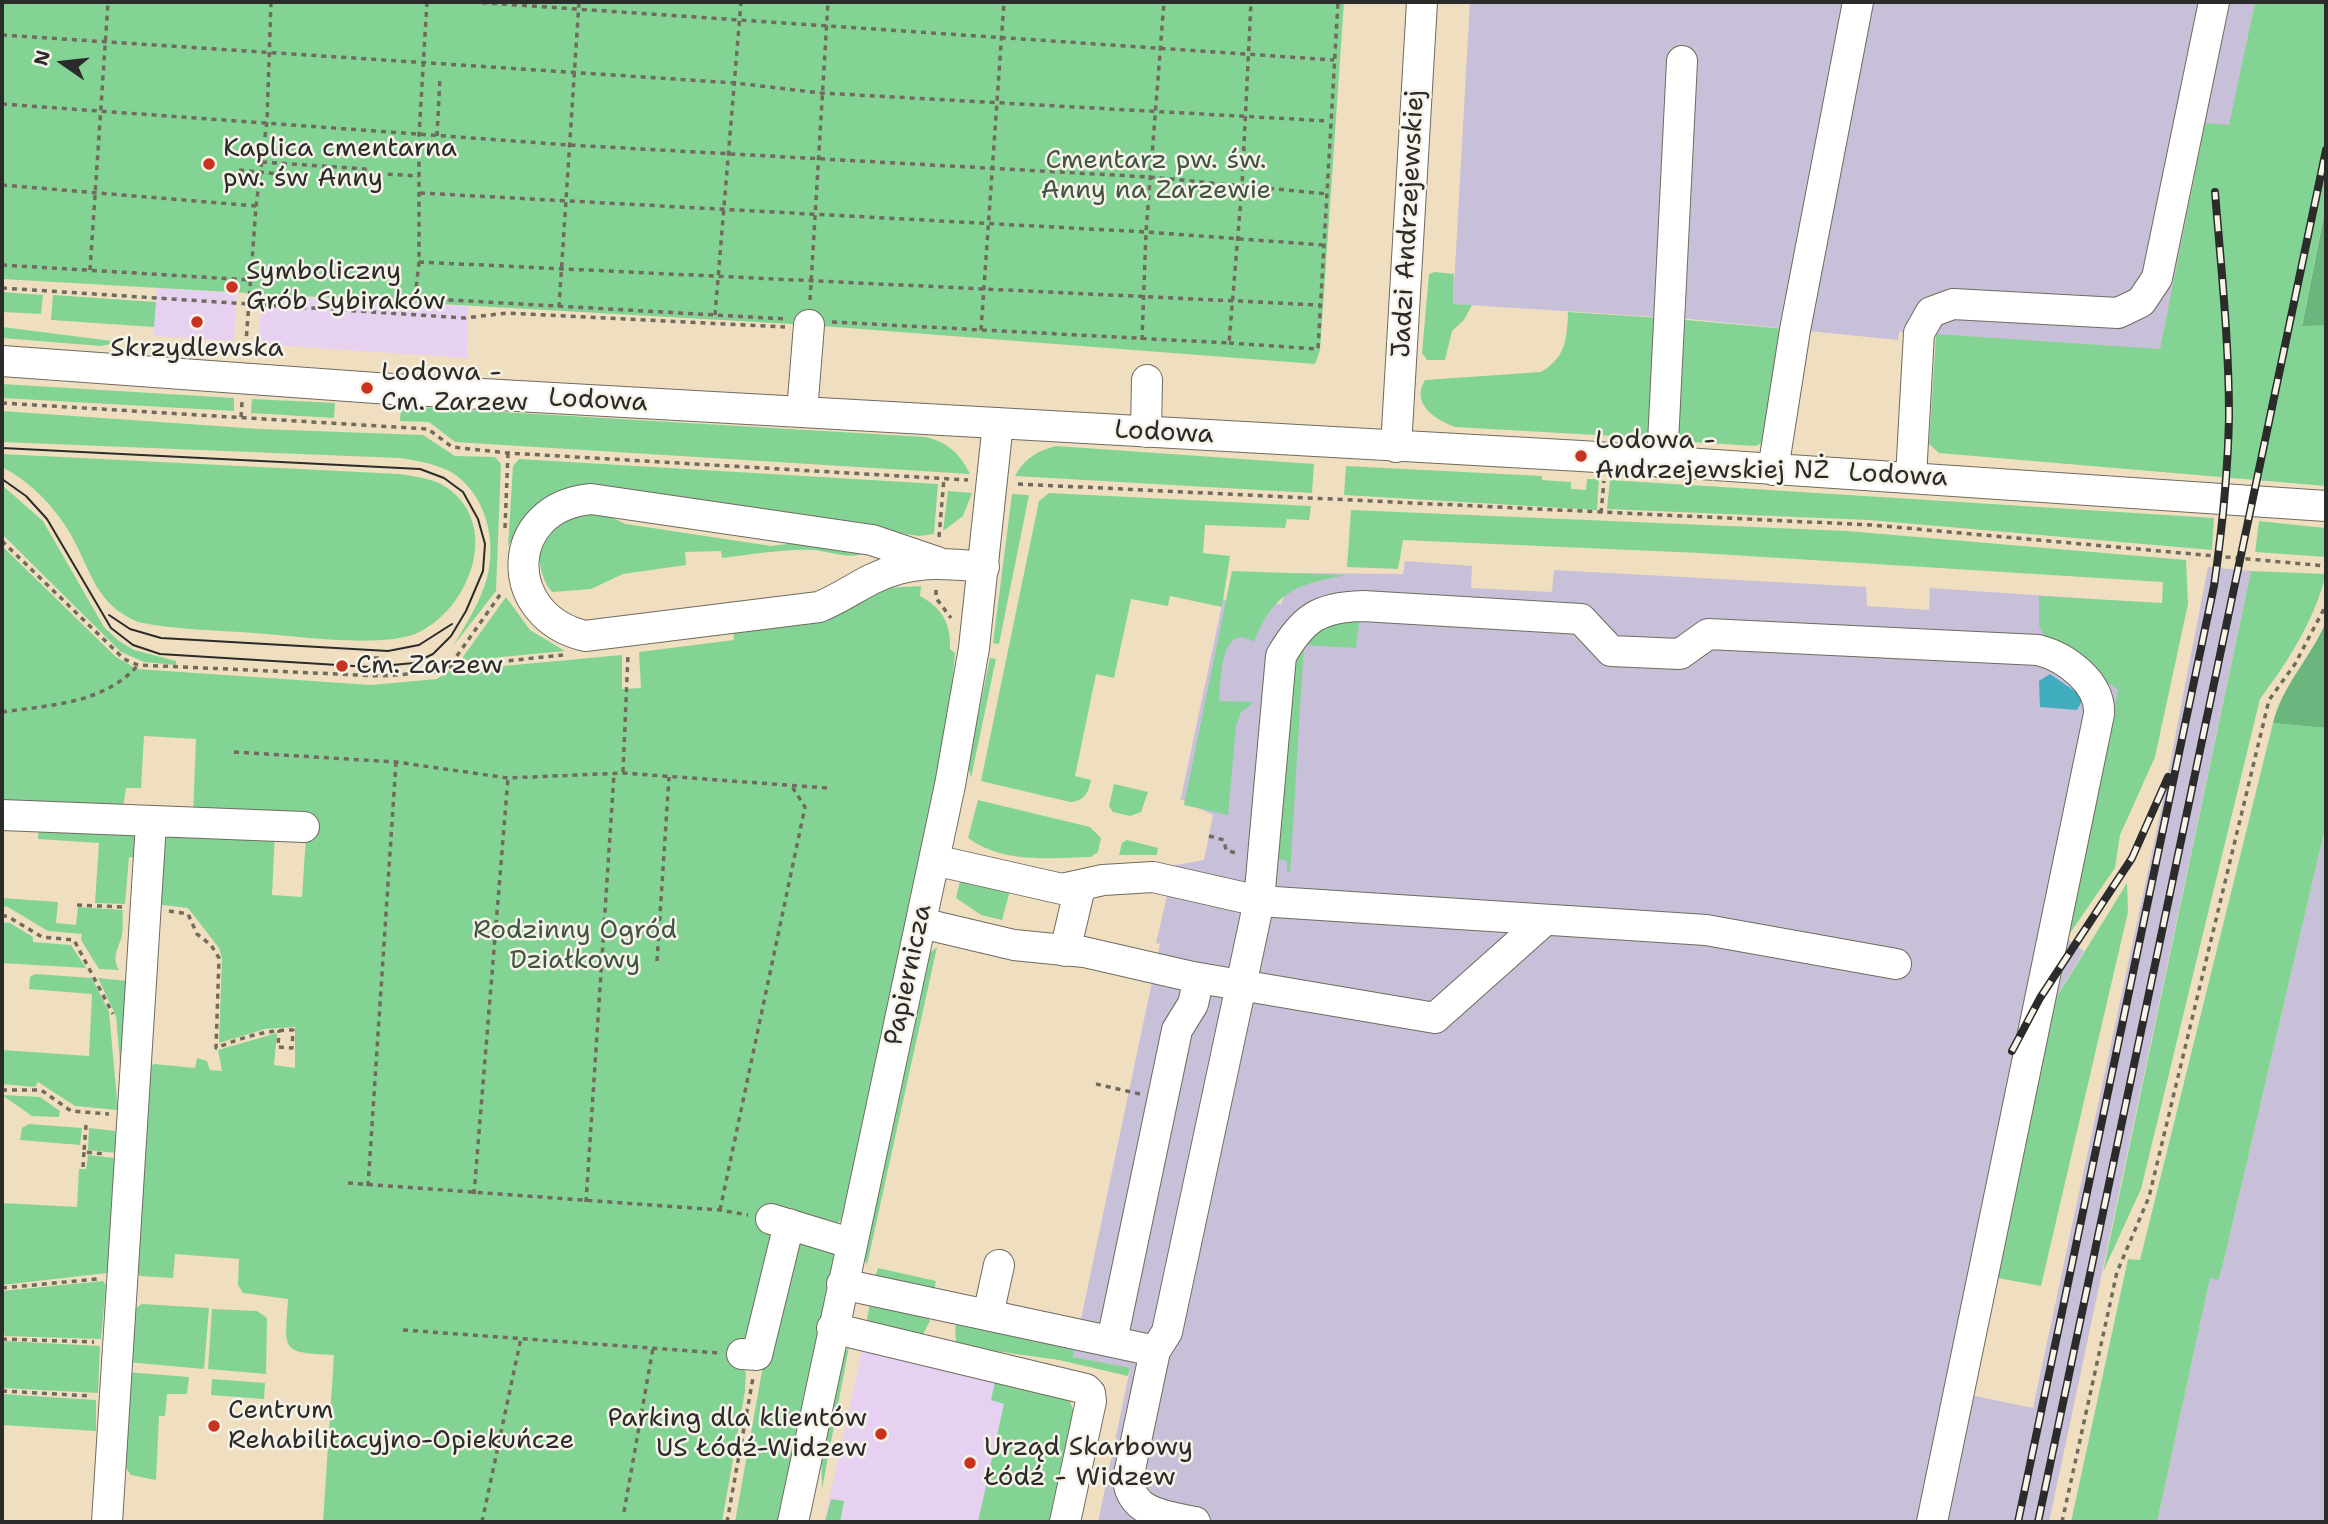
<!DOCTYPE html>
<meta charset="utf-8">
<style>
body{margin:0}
#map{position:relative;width:2328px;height:1524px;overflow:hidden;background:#efdfc0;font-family:"Shantell Sans",sans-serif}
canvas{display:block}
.frame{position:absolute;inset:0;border:4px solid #2b2b2b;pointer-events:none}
.north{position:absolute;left:28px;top:28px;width:70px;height:70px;-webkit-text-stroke:5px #f7f3e8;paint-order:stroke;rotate:284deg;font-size:19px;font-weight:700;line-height:28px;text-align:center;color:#2b2b2b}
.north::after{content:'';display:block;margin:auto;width:24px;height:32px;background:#2b2b2b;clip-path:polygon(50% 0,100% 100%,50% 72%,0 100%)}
</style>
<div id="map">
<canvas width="2328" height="1524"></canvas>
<div class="frame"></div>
<div class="north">N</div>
</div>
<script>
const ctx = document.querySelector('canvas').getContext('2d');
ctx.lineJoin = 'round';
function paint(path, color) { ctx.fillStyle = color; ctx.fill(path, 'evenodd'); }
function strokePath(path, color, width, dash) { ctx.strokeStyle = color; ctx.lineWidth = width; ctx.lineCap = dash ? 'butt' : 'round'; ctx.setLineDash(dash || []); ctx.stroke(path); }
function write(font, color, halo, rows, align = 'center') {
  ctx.font = font + ' "Shantell Sans",sans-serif'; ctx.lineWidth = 5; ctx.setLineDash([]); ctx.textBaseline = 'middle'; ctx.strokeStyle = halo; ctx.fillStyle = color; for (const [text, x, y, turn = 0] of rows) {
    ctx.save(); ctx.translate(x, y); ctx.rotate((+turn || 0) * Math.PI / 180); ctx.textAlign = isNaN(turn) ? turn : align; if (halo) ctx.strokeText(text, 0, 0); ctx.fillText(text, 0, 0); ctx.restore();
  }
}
paint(new Path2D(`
 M157,288L237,293L234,341L153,336Z
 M262,295L468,306L467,358L258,344Z
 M863,1346L996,1377L1052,1522H824Z`), '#e6d2f0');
paint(new Path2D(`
 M1470,2H2255L2229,126L2205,124L2160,350L1899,332L1898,340L1689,319L1453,304Z
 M1405,561L1472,566L1471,588L1552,592L1554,570L1866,587L1867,606L1929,610L1930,588L2137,602L2066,938L2084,951L2051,1006L1970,1395L2033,1408L2160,815L2208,567L2251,571L2049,1522H1098L1130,1369L1073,1357L1160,944L1156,943L1167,896L1162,895L1168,869L1164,867L1204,860L1213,815L1178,798H1181L1223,600L1281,604L1294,573L1403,574Z
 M2326,824V1522H2157L2210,1278L2223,1264Z`), '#c8bfd8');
paint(new Path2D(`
 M2,2H1344L1320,350L1315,364L809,325L2,279Z
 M2255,2H2326V204L2302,325H2326V486L1939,453L1929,444L1936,334L2160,349L2205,123L2229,125Z
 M1435,272L1454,274L1453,304L1472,305L1464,320L1452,331L1445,360H1427L1422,353L1429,274Z
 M2,292L43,295L41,314L2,312Z
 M53,295L156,302L154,327L51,320Z
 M1568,312L1661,318L1649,438L1455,427C1436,420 1410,404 1425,380L1541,372C1566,357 1567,339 1568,312Z
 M1676,319L1785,329L1763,442L1756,446L1674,441Z
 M2,327L120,342L101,346L2,338Z
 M2,384L234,398V411L2,398Z
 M252,399L335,403L334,418L251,413Z
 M401,406L925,437C948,442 960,454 970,474L455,442L429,422L400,421Z
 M2,411L260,429L423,435L455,456L495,457L501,464L496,591L453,646C466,624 480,603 487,578C497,541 486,493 451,472C436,464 415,460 399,458L2,442Z
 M1056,446L1314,464L1312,493L1015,476C1025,458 1037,451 1056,446Z
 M2,454L399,474C412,476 429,478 441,484C505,520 470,611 415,634C378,648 296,636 255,633C216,630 176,630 138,622C95,604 92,572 71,535C54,506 31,482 2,467Z
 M519,459L938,484L934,534L919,536L592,486H574L542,500L528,513L508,546L513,466Z
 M1346,466L1542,476V480L1571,482V489L1586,490L1587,479H1599L1597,510L1344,495Z
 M1610,480L2214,518L2212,550L1869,520L1607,509Z
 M2,485L43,521L104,627L119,641L134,650L176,661V665L144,662L121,652L2,534Z
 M948,491L972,493L963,516L943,531Z
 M1049,493L1311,506L1309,520L1287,519L1285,528L1205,525L1203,553L1230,556L1222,607L1170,596L1168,606L1131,599L1114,678L1096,674L1075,776L1091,780C1088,793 1085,801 1070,802L981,781L1039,501Z
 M1012,494L1029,495L999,644L993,643Z
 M1351,510L1847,531L2186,560L2188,604L2155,757L2120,835L2115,868L2066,939L2118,690L2046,640L2039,625V596L2162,603L2163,582L1700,553L1403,540L1398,569L1347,567Z
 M579,512L604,514L626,524L771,546L803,542L869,551C854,561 831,552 814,550C790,548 745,555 722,558L721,551L685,552L686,565L623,574L591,589L552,592C537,574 534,542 554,526C561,520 571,516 579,512Z
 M2259,521L2325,528L2326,557L2255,552Z
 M2,546L116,657L137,669L371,685L437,679L449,671L622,655V689L641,688L639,652L734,640L733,630L886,588L921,586L920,596C942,608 951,623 950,649L955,653L949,714L844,1218L836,1224L779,1233L740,1364L746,1373L745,1391L722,1522H323L334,1355C279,1353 285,1350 288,1299L243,1293L238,1285L239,1259L175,1254L173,1278L140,1276L133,1267L150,1066L154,1064L195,1068L197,1058L207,1061L210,1070L222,1071L218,1050L277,1033L274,1065L295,1068V1027L265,1029L219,1043L222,958L219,948L188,908L155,904L158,846L165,835L275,833L272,895L302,897L307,822L193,816L196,739L144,736L141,788H126L123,807L2,806Z
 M1232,571L1347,575C1296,584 1274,592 1254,642C1220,620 1221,681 1219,701L1254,702L1241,712L1236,726L1228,815L1184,805Z
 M2251,571L2326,574C2314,621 2289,660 2260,699L2141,1189L2103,1272Z
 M506,597L530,630L565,651L460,661Z
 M1360,615L1356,648L1304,645L1290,873L1287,871V861L1274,858L1288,671L1314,628Z
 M990,658L996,659L971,778L968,765Z
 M2273,723L2326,728V824L2223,1264L2218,1280L2210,1278L2157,1522H2071L2128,1259L2140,1260Z
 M1114,784L1148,792L1141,812L1130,816L1113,812L1109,806Z
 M978,800L1090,827L1101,838L1098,852L1091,857C1049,858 1004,864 968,838Z
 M39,827L127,830L138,837L141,858L129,857L125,904L95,903L99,843L38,839Z
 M1127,840L1158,848L1157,855H1119L1122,843Z
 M961,877L1011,887L1002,920L981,915L956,898Z
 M2127,883L2128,912L2041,1286L1993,1277L2051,1006Z
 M2,898L58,902L56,923L76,925L78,907L123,910C122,918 124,930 121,939C117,950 112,959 119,970L99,969L81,940L82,934L48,931L6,906L2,910Z
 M2,922L10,923L33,937V942L71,945L86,968L2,963Z
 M937,947L867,1265L863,1255L925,964L931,952Z
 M35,974L92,978L109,1012L118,1110L75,1106L38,1082L35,1087L2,1084V1050L89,1056L92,994L29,989L30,977Z
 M98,978L128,981L124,1111L116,1016Z
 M2,1095L40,1097L60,1111L59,1117L32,1116Z
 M29,1124L82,1128L80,1145L20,1140L22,1128Z
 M89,1128L115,1131L116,1153L88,1150Z
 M88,1155L115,1158L107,1273L2,1285V1203L77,1207L79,1169H86Z
 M795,1240L837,1253L778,1522H735L766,1349Z
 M878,1268L936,1281L934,1292L875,1277Z
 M103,1281L106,1285L101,1339L5,1336L2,1329V1291Z
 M870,1303L927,1315L930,1321L923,1334L914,1336L866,1324Z
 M142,1304L209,1308L204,1369L127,1362L133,1310Z
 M212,1309L257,1311L267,1318L266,1374L208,1369Z
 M961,1323L1075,1347L1073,1357L1130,1368L1128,1376L1059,1360L966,1347L956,1343L955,1326Z
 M5,1341L100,1346L98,1393L2,1388V1347Z
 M849,1347L822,1489L821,1444L837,1359Z
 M126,1372L189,1377L187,1394H167L165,1416H159L156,1480L131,1475L124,1465Z
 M996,1377L1069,1399L1074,1412L1052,1522H978L1004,1404L991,1400Z
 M212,1379L265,1383L264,1399L211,1395Z
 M2,1394L96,1400V1431L2,1425Z
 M831,1499L844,1501L840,1522H825Z`), '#83d494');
paint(new Path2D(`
 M2326,205V325L2302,326Z
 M2326,622V728L2273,723C2282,686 2311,657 2326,622Z`), '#6ab67e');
paint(new Path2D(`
 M2050,674L2079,694L2082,701L2077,710L2040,707L2039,681Z`), '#3fadbd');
const minor = new Path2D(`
 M2,361L376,388L1581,456L2326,506
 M802,412L809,325
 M1146,432L1147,380
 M1396,447L1422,2
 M1662,463L1682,61
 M1773,470L1795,330L1858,2
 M1911,477L1919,333L1931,312L1953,304L2118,313L2141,302L2157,278L2214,2
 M937,562L872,540L591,499C503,507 501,616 585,636L819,607C839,599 854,588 872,579C910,560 943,563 984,567
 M2,815L304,827
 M934,860L1062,889L1103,880L1153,877L1259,901L1706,930L1896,964
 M921,923L1014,945L1084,952L1193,977L1435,1018L1545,920
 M1065,951L1080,887
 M771,1219L850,1243
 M842,1284L1155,1351L1128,1479C1131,1514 1167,1516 1195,1522
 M988,1315L999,1265
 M832,1328L1086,1389L1090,1393L1091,1401L1065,1522
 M1112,1341L1177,1030L1193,1004L1199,978
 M1155,1351L1167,1332L1259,901L1281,656C1303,618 1319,607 1363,606L1581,619L1611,651L1680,654L1708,634L2038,650C2066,657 2101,683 2099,714L1932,1522
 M742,1354L757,1355L789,1224
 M107,1522L151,823
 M793,1522L950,785L974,648L998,423`);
strokePath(minor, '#706a5f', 32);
strokePath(new Path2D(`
 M427,2L419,135V262L415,298L786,319
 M472,2L1334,60
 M2,35L735,83L821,93L1329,121
 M2,104L569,145L1150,177L1328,194
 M437,136L440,77
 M262,162L365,169V173L419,176
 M239,170L288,175
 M2,185L256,206
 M420,193L1146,232L1323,245
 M419,262L1320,305
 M2,265L251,280
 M90,270L108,2
 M2,288L465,318L507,313L785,327
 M810,300L828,2
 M559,307L579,2
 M715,315L741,2
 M832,322L1229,343L1242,186L1251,2
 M981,330L1004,2
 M1142,340L1146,232L1164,2
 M1229,343L1318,349L1338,2
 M245,356L256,206L267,121L271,2
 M2,403L428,429L452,447L508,453L968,480
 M241,417L242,402
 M1018,484L1872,525L2326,566
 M1601,513L1604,481
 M505,528L508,453
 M939,537L944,478
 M2,541L124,659L138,665L381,676L437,672L454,660L502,592
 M936,590V598L951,618
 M2326,630V650
 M374,658H382L381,675
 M449,667L563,655
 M2,712C50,705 104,704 138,665
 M234,752L396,762L508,778L623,773L827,788
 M623,772L628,654
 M1209,836L1224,840L1226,850L1239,854
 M77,905L122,907
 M169,911L188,914L197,934L211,945L219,958L216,1048C241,1038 265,1030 293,1030L292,1048L278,1047L279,1030
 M2,916H7L42,937L74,940L113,1014
 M657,961L669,777
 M1096,1084L1140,1094
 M2,1090H41L71,1111L109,1114
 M86,1125L84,1152L106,1154
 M83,1167L84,1152
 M348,1183L720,1210L748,1215
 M368,1186L396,762
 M474,1194L508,778
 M586,1202L614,774
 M720,1210L805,807L791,785
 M2,1288L97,1279
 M403,1330L719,1353
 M2,1339L94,1342
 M2,1391L91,1396
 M624,1512L653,1348
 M482,1522L521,1338
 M727,1522L753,1378
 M2062,1522L2117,1272L2149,1197L2269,700L2295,664L2326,605`), '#706a5f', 3.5, [5, 5]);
strokePath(minor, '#fff', 30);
strokePath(new Path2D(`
 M2,448L420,469L444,478L463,492L478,519L485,544L483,571L466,611L451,636L433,654L414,663L370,667L160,654L133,645L111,628L47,519L26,496L2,479
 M109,615L130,629L161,638L388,651L419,645L452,624`), '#2b2b2b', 2);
const rail = new Path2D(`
 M2012,1051L2040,998L2132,858L2168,777
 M2018,1522L2214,586C2222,530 2228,473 2229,416C2229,341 2221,266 2215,192
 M2038,1522L2326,150`);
strokePath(rail, '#2b2b2b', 8);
strokePath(rail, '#f7f3e8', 5, [16]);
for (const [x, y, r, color] of [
 [209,164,7,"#c8321e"],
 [232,287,7,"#c8321e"],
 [197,322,7,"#c8321e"],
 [367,388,7,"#c8321e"],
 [1581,456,7,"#c8321e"],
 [342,666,7,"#c8321e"],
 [214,1426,7,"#c8321e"],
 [881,1434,7,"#c8321e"],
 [970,1463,7,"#c8321e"]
]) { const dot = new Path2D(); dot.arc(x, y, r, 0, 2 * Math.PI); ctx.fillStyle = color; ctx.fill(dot); strokePath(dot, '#f7f3e8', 2.5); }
write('26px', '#2b2b2b', '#f7f3e8', [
 ["Kaplica cmentarna",223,149],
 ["pw. św Anny",223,179],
 ["Symboliczny",246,272],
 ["Grób Sybiraków",246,302],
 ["Skrzydlewska",197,349,"center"],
 ["Lodowa -",381,373],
 ["Cm. Zarzew",381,403],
 ["Lodowa -",1595,441],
 ["Andrzejewskiej NŻ",1595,471],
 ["Cm. Zarzew",356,666],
 ["Centrum",228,1411],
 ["Rehabilitacyjno-Opiekuńcze",228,1441],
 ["Parking dla klientów",867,1419,"right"],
 ["US Łódź-Widzew",867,1449,"right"],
 ["Urząd Skarbowy",984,1448],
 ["Łódź - Widzew",984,1478]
], 'left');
write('26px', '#415545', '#f7f3e8', [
 ["Cmentarz pw. św.",1156,161],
 ["Anny na Zarzewie",1156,191],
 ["Rodzinny Ogród",575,931],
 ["Działkowy",575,961]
]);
write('26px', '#2b2b2b', '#f7f3e8', [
 ["Jadzi Andrzejewskiej",1409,224,-87],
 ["Lodowa",598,401,3],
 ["Lodowa",1164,433,3],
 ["Lodowa",1898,476,3],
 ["Papiernicza",909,975,-78]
]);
</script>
